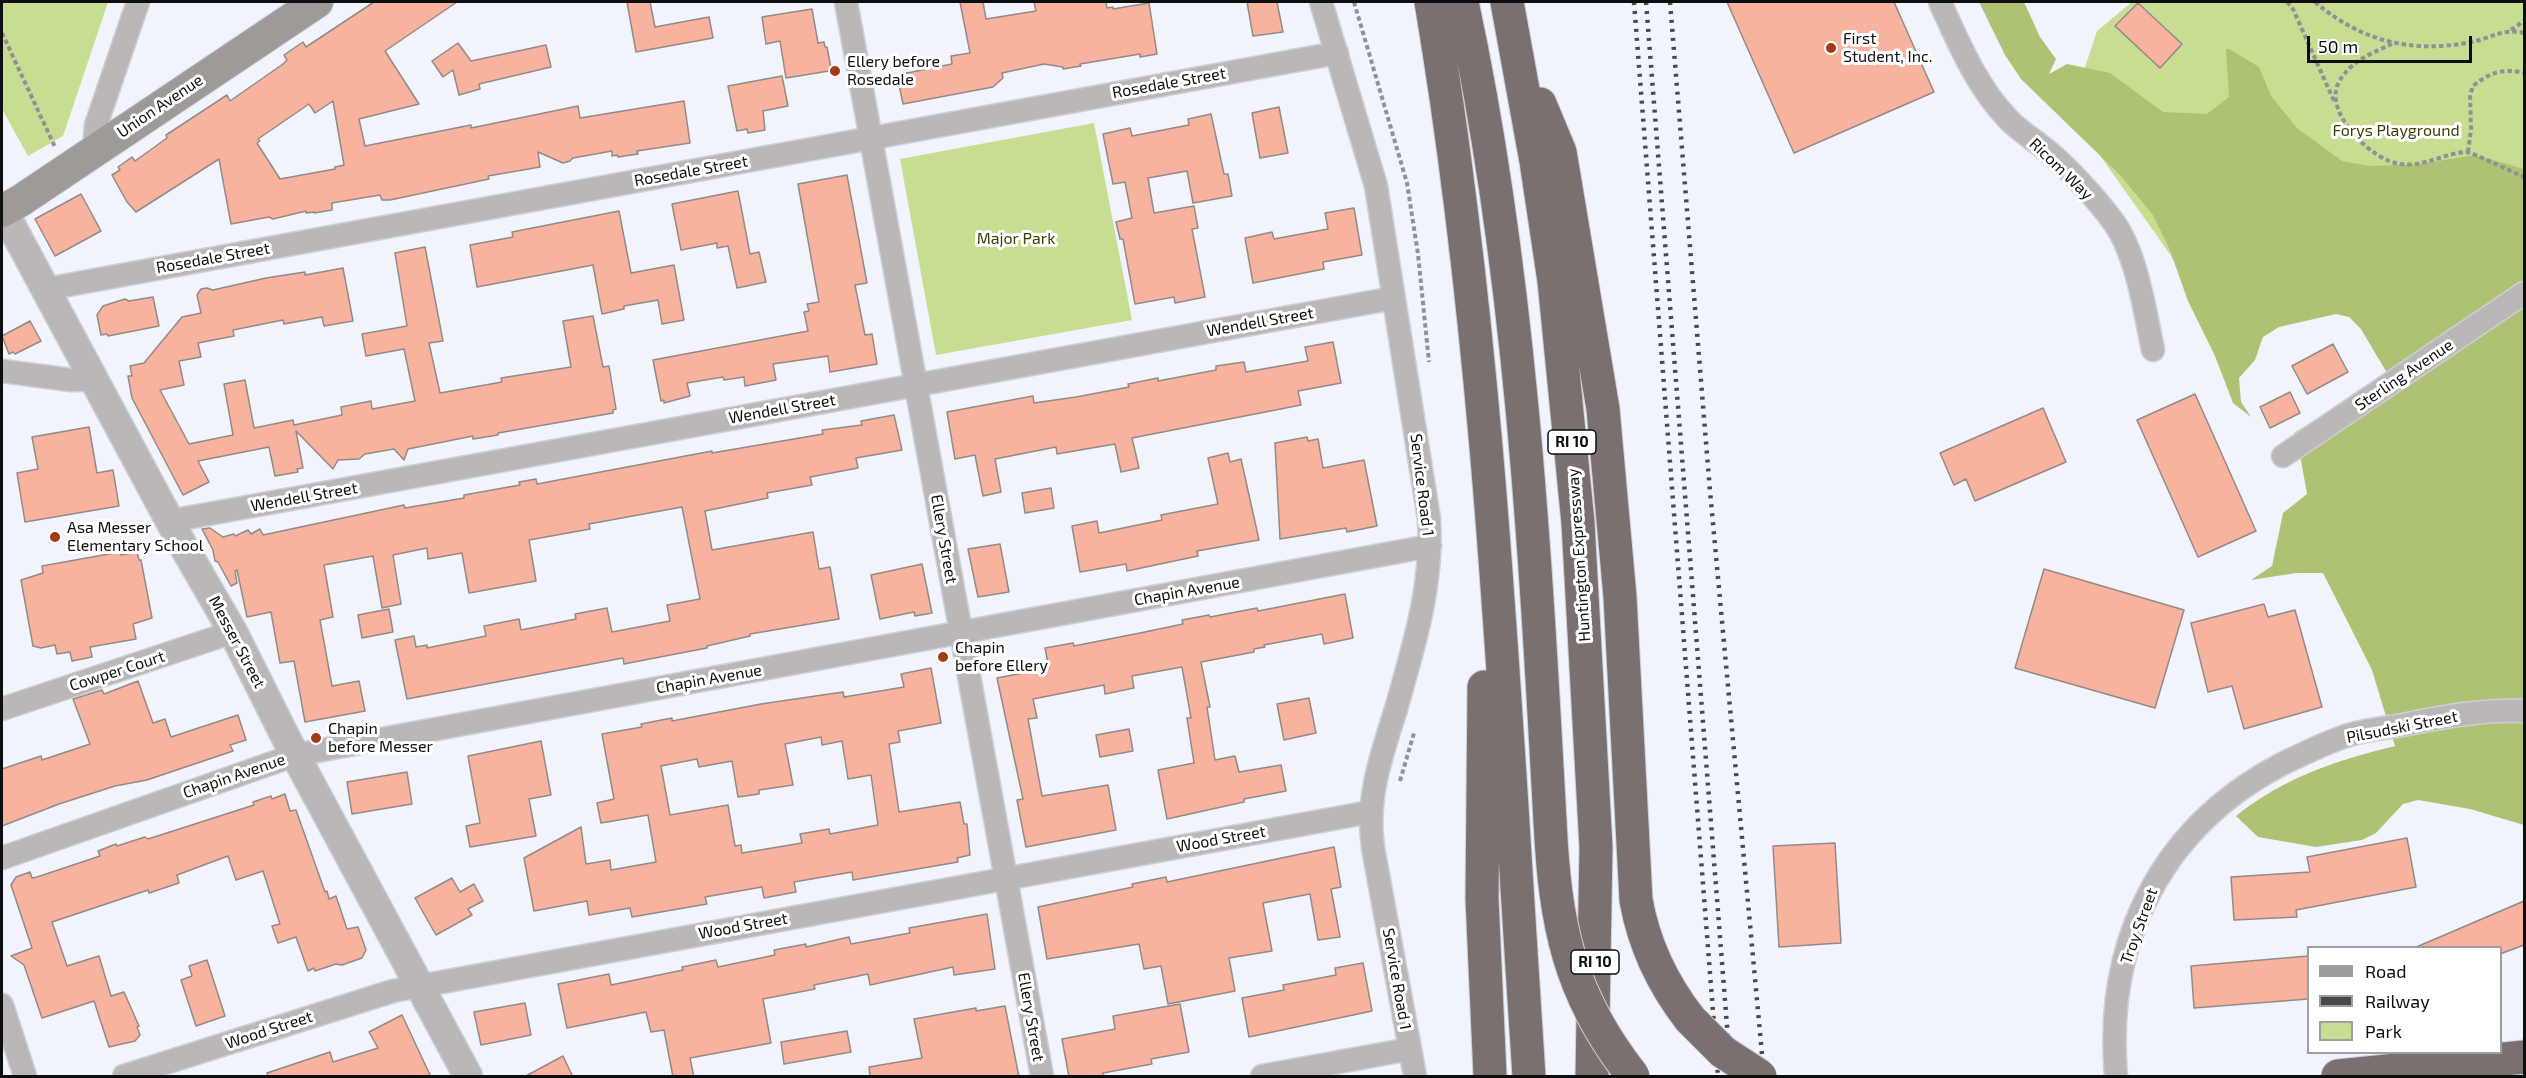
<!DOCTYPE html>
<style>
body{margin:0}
#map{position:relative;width:2526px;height:1078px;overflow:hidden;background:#f1f4fd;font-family:"Exo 2",sans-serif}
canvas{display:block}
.frame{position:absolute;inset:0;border:3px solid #0d0e10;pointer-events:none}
.legend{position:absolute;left:2307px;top:946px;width:195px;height:108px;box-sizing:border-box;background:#fff;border:2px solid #9e9f9f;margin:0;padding:8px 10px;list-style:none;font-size:18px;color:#0d0e10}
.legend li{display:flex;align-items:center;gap:12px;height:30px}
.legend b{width:30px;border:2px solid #9e9f9f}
.scale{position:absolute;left:2307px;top:36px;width:165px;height:27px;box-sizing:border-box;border:3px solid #0d0e10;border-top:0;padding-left:8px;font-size:18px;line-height:21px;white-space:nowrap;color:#0d0e10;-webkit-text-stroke:4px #fff;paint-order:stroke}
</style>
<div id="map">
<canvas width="2526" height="1078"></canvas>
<div class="frame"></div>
<ul class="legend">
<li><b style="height:8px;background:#9f9997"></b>Road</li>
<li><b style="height:8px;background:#47494c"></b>Railway</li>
<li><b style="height:16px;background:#c7dd91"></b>Park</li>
</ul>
<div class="scale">50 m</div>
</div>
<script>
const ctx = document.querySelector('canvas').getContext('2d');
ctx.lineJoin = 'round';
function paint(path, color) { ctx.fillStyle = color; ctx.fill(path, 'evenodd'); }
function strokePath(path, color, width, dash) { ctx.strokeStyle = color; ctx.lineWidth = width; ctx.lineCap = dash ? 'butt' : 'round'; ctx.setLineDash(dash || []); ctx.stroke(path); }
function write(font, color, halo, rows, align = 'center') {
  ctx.font = font + ' "Exo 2",sans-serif'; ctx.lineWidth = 6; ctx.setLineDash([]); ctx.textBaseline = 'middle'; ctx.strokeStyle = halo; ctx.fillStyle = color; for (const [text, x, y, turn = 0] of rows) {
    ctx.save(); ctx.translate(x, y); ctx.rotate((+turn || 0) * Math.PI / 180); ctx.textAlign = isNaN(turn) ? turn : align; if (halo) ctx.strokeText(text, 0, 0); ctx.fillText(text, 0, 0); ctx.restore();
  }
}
paint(new Path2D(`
 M2,2H108L63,136L28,156L2,109Z
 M2132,2H2524V275L2309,226L2186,277L2070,113L2097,31Z
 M1094,123L1132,320L936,355L900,159Z`), '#c7dd91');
paint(new Path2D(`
 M1979,2H2024L2040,37L2056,59L2049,74L2067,64L2110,73L2163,112L2207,114L2229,97L2226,49H2229L2259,67L2271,96L2297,128L2342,161L2370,166L2419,164L2475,155L2524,169V825L2470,809L2418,800L2403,804L2376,833L2362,840L2316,847L2258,837L2236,816C2283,778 2337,760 2395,746L2372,670L2323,573H2296L2251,580L2272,566L2283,513L2307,494L2297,438L2294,433L2379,380L2387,373L2361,329L2349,317L2336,314L2279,327L2263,337L2255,360L2239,378L2241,402L2251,417L2233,403L2215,356L2188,301L2169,248L2153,215L2120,175L2021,79L2005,55Z`), '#adc373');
const building = new Path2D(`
 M374,2H457L385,51L419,104L359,119L365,146L471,125V128L578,106L580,118L684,101L690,143L637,151L638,154L618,157L617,155L612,156V151L573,158L570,161L563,163L538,152L540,167L488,176L489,179L390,200H382L380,195L332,203V210L314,213V212L306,213V211L273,219L269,217L231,224L219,159L136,212L127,202L112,175L120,170L118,167L132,157L135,161L167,138L166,135L227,95L230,101L283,64L287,60L284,55L303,42L306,47ZM333,101L344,165L335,167V169L280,179L257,143L260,141L258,139L309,104L315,113Z
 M627,2H650L655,27L709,17L713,38L636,52Z
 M960,2H983L986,19L1036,11L1034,2H1106L1107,8L1113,7V9L1149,3L1157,54L1140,57V54L1080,64L1081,66L1063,69V67L1044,64L1002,73L1003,78L993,87L903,104L897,75L952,64L951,56L970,53Z
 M1247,2H1277L1283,32L1253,36Z
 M1727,2H1894L1934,92L1794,153Z
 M2138,3L2182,44L2160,68L2115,26Z
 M812,9L818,43L824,42L825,47H827L831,68L829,71L786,78L780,41L766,44L762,17Z
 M458,43L471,61L546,45L551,67L479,84L480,89L459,95L453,70L443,77L432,61Z
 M782,76L788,106L763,111L765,130L748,133L747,129L737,131L728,86Z
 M1279,107L1288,153L1260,158L1252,113Z
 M1211,114L1224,174H1228L1232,196L1193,203L1187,171L1148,178L1154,213L1194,206L1198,228L1192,229L1205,297L1175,303L1174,297L1135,304L1123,239H1120L1116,222L1132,218L1125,182L1113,184L1103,134L1130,128L1132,136L1189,125L1188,119Z
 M847,175L867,283L855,285L865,335L872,334L877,364L830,372L828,356L773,364L776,380L745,386L744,377L724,380L723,377L687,383L690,396L664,403V400L661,401L653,360L808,331L804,312L809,311L807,304L819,302L798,184Z
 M738,191L750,254L759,252L766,282L737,288L728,246L717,248V243L681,250L672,204Z
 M81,194L101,231L55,256L35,219Z
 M1354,208L1362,255L1323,262L1324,269L1253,283L1245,238L1272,232L1274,239L1328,229L1325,213Z
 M619,211L631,273L674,265L684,320L662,324L658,300L624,306V309L602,314L593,265L477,287L470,245L513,237L512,232Z
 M425,247L443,341L429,343L440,393L502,382L501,378L571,367L563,321L593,316L603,367L609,366L616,409L613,410V413L498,433V435L473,439V436L408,449L404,460L394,449L365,454L359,459L338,460L333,469L296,431L303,468L297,469L298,472L275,476L269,447L198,461L209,482L183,495L132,398L128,376H132L130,366L144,363L182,317L201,313L197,295L201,289L207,288L213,290L266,278L305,272V275L343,268L353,321L324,326L322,317L284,324L283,320L233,330L234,336L198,343L201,357L179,361L184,385L160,390L189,444L233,435L224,384L245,380L254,428L293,420L294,425L342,415L341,407L371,401L372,409L415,401L404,349L366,356L362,334L407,326L395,253Z
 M153,297L159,326L108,336L107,334L101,335L97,315L103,306L125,299L129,301Z
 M30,321L41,341L15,354L13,352L9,354L2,336Z
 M1333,342L1341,383L1298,391L1301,405L1132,438L1139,468L1121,472L1115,444L1057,454L1056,447L995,459L1001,492L983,496L975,455L955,459L947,412L1033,396L1034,403L1076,397L1129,387L1128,384L1158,378V381L1216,370V366L1244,362L1246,372L1308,361L1305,347Z
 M2333,344L2348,372L2307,394L2292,366Z
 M2290,392L2300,413L2270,428L2260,407Z
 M2195,394L2256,531L2198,557L2137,420Z
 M2043,408L2066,462L1975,501L1966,479L1954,485L1940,453Z
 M894,415L902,450L856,458L858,468L810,477L812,485L767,493L768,498L705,511L712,550L813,532L819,569L830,567L839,619L750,634V636L707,646V648L660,657L624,664L623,658L407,699L395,640L414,636L416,647L427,645V648L486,636L484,626L519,619L521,630L576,619L575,614L607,608L612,632L670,621L667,605L700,599L682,507L589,524L590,529L529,540L536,581L469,593L462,553L428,559L427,548L393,555L401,604L382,608L373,556L324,565L333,617L320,620L332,686L359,681L365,711L305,722L294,661L280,663L271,612L247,617L237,570L235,571L237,583L231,586L218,562L215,561L213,550L202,529L210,528L223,537L234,534L235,536L248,530L251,534L260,529L263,535L404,505L405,508L464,498V495L520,485L519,482L536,479L537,484L712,451V453L823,434L822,430L862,425L861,421Z
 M89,427L97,473L113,470L119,506L25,522L17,473L38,469L32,437Z
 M1307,437L1308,441L1318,439L1323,468L1364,460L1377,526L1347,532L1346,528L1280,539L1275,443Z
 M1228,453L1230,462L1241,459L1259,540L1197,551L1198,556L1127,571L1126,564L1080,572L1072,526L1097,521L1099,533L1162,520L1161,515L1218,504L1208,458Z
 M1051,488L1054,508L1025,513L1022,493Z
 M1000,544L1009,592L978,597L968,549Z
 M120,552L121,555L137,552L139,560H141L152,618L133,624L136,639L90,647L92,657L72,661L70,652L57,654L55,645L41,648L33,646L21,580L43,573L42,566Z
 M922,564L932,613L915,616L914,612L880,619L871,575Z
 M2044,569L2184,610L2155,708L2015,668Z
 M1345,594L1353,638L1324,644L1322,634L1264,645L1265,647L1254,649V652L1201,662L1210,707H1207L1215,760L1235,756L1239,772L1281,765L1286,791L1244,799V802L1167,819L1158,770L1194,763L1187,718H1191L1182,667L1132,676L1134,688L1105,694L1104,685L1033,699L1037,718L1028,719L1042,796L1108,785L1116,830L1026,847L1017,800L1023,799L997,678L1049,668L1045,648L1073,643L1074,646L1140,633L1183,624L1182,620L1209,615L1210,617L1257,608L1258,611Z
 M2264,604L2268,617L2295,610L2322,707L2244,729L2232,686L2208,692L2191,623Z
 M389,609L393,632L362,638L358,615Z
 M931,668L941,723L898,731L900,742L889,744L899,812L960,802L964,824H967L970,855L957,858L958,862L853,880L852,872L794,882L796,892L764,898L762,887L705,897L707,904L632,917L630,908L589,915L587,901L534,911L524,858L581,827L586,864L610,860L611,870L656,862L648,815L601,823L597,803L614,799L602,734L642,727L641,724L672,718V721L761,704L843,692L844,697L904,687L901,674ZM821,737L822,745L842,741L848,779L871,775L878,825L830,834L829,829L800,834L802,843L742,853L741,845L735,846L728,805L670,815L661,766L697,759L699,767L732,761L738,797L759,794V790L793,785L785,744Z
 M138,681L153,723L165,719L171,737L238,715L246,740L230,745L233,751L147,780L115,786L59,804L2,826V769L41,756L42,760L90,744L73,699L102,690L104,694Z
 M1309,698L1316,733L1284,740L1277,704Z
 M1129,729L1133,751L1100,757L1096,735Z
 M541,741L551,795L529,799L536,836L470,847L466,826L480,823L468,756Z
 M407,772L412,804L352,814L347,782Z
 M285,794L290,811L296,810L325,892L327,891L329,899L336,896L347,929L358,927L366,950L362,958L342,965L336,964L315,971L314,968L308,971L296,937L278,943L272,926L280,924L263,871L236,880L228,856L177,875L179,883L149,893L148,890L52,922L67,966L99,956L111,996L124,992L139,1026L137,1027L140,1035L135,1041L109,1047L94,1001L42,1018L24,965L11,956L32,948L11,885L16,877L30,872L32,878L37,877L100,856L98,851L116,844L117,846L145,837L148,839L254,805L253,802L271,796L272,799Z
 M2407,838L2416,887L2296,910L2297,917L2234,920L2231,877L2310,872L2307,857Z
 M1835,843L1841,943L1779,947L1773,846Z
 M1334,847L1341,887L1331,889L1340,937L1318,940L1310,894L1263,903L1272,951L1229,958L1235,991L1168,1004L1161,966L1144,969L1139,944L1047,959L1038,907L1133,887L1132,884L1166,877L1167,882Z
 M452,878L460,892L474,884L483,901L468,909L472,915L436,935L415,898Z
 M2524,901V945L2500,954V948H2414Z
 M987,914L995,969L954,975L953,967L870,985L868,974L814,985L815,989L763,999L771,1043L690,1058L694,1077H673L664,1030L651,1032L646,1012L567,1028L558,984L609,974L611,985L683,970L682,967L716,960L718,967L775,955L774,950L806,944V947L849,937L851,944L910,933L909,928Z
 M2308,956V999L2194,1008L2191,966Z
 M207,960L225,1016L196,1026L181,980L192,976L189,966Z
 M1363,963L1372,1011L1249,1037L1242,998L1284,990L1283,985L1336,975L1335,968Z
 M525,1003L531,1035L481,1045L474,1012Z
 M1180,1004L1189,1052L1151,1059L1152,1064L1103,1073L1104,1077H1069L1062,1039L1115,1029L1113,1016Z
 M1005,1006L1019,1077H870L869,1067L922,1058L914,1019L976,1008V1011Z
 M402,1015L431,1077H268L267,1073L330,1052L333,1062L378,1048L369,1032Z
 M847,1031L851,1052L784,1064L781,1042Z
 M563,1056L573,1077H524Z`);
paint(building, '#f8b39f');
strokePath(building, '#938986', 1.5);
const minor = new Path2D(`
 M846,2L1042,1076
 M1321,2L1376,186L1429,519C1433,586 1414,645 1396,709C1381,757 1366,797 1373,848L1415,1076
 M1940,2C1958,42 1977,87 2008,119C2017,129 2030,137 2040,145C2064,163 2098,200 2115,224C2137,256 2145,312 2153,350
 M94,151L96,125L138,2
 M46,289L1337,53
 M2,371L71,380H94
 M2283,456L2524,293
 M170,521L1394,298
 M2,709L233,632
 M2,858L295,755L1430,546
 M2,1005L25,1076
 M124,1076L393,991L1370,812
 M1262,1076L1410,1049
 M2116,1076C2104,938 2164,822 2290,760C2310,751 2329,741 2349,735C2366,730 2385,728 2403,725C2442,717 2484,709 2524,711`);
const tertiary = new Path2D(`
 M3,210L181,542L233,632L286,738L468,1076`);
const secondary = new Path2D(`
 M2,211L20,201L317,2`);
const motorway = new Path2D(`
 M1431,2C1491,357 1505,717 1529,1076
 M1462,2C1520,271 1535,546 1550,821
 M1507,2L1536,161L1554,281L1578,523L1596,847L1592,1076
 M1540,104L1560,152L1603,409L1620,597L1636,900C1644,945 1662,983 1690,1019
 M1484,687L1482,899L1490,1076
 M2338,1076L2524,1057`);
strokePath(minor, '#cdcfd7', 25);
strokePath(tertiary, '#cdcfd7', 31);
strokePath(secondary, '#cdcfd7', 34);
strokePath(motorway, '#cdcfd7', 35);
strokePath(new Path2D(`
 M1354,2L1407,183L1418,254L1429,362
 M2287,2L2293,9L2334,101
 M2315,2C2361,41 2411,54 2471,42C2493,38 2501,28 2524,33
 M2511,30L2524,21
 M2,33L55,147
 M2392,44C2374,52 2351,61 2340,80C2322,109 2364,151 2389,161C2417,172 2439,154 2466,152C2472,152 2514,173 2524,177
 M2468,152L2471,129L2470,95L2473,86C2490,72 2504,68 2524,73
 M1400,781L1414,733`), '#8f9197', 4, [4.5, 3]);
strokePath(minor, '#bbb7b6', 22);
strokePath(tertiary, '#bbb7b6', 28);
strokePath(secondary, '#9f9997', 32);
strokePath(motorway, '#7a706f', 33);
strokePath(new Path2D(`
 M1634,2L1718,1076
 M1646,2L1731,1076
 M1670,2L1710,491L1764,1076`), '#47494c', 4.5, [3, 6]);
const motorwayBridge = new Path2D(`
 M1550,821C1555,923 1568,994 1633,1076
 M1690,1019L1723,1052L1760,1076`);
strokePath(motorwayBridge, '#cdcfd7', 35, []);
strokePath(motorwayBridge, '#7a706f', 33);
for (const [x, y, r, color] of [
 [1831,48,6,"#a23a19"],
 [835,71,6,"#a23a19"],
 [55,537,6,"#a23a19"],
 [943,657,6,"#a23a19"],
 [316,738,6,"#a23a19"]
]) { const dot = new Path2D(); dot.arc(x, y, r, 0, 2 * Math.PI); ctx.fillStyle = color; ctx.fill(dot); strokePath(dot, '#fff', 2); }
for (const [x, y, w] of [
 [1572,442,48],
 [1595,962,48]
]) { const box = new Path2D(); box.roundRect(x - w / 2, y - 12, w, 24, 4.5); ctx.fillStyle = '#fff'; ctx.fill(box); strokePath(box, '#0d0e10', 1.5); }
write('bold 15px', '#0d0e10', null, [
 ["RI 10",1572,442],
 ["RI 10",1595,962]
]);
write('16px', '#0d0e10', '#fff', [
 ["First",1843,39],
 ["Student, Inc.",1843,57],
 ["Ellery before",847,62],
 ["Rosedale",847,80],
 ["Asa Messer",67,528],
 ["Elementary School",67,546],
 ["Chapin",955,648],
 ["before Ellery",955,666],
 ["Chapin",328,729],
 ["before Messer",328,747]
], 'left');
write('16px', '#0d0e10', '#fff', [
 ["Rosedale Street",1169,83,-10],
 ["Union Avenue",160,106,-34],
 ["Ricom Way",2061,169,44],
 ["Rosedale Street",691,171,-10],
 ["Rosedale Street",213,258,-10],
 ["Wendell Street",1260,322,-10],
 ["Sterling Avenue",2404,375,-34],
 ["Wendell Street",782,409,-10],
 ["Service Road 1",1422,485,83],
 ["Wendell Street",304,497,-10],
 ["Ellery Street",944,539,80],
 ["Huntington Expressway",1579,555,-94],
 ["Chapin Avenue",1187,591,-10],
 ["Messer Street",237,642,62],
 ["Cowper Court",117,671,-18],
 ["Chapin Avenue",709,679,-10],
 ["Pilsudski Street",2402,727,-11],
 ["Chapin Avenue",234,776,-19],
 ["Wood Street",1221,839,-10],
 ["Wood Street",743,926,-10],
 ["Troy Street",2139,926,-70],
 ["Service Road 1",1397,979,80],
 ["Ellery Street",1031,1017,80],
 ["Wood Street",269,1030,-18]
]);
write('16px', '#354204', '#fff', [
 ["Forys Playground",2396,131],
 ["Major Park",1016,239]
]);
</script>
